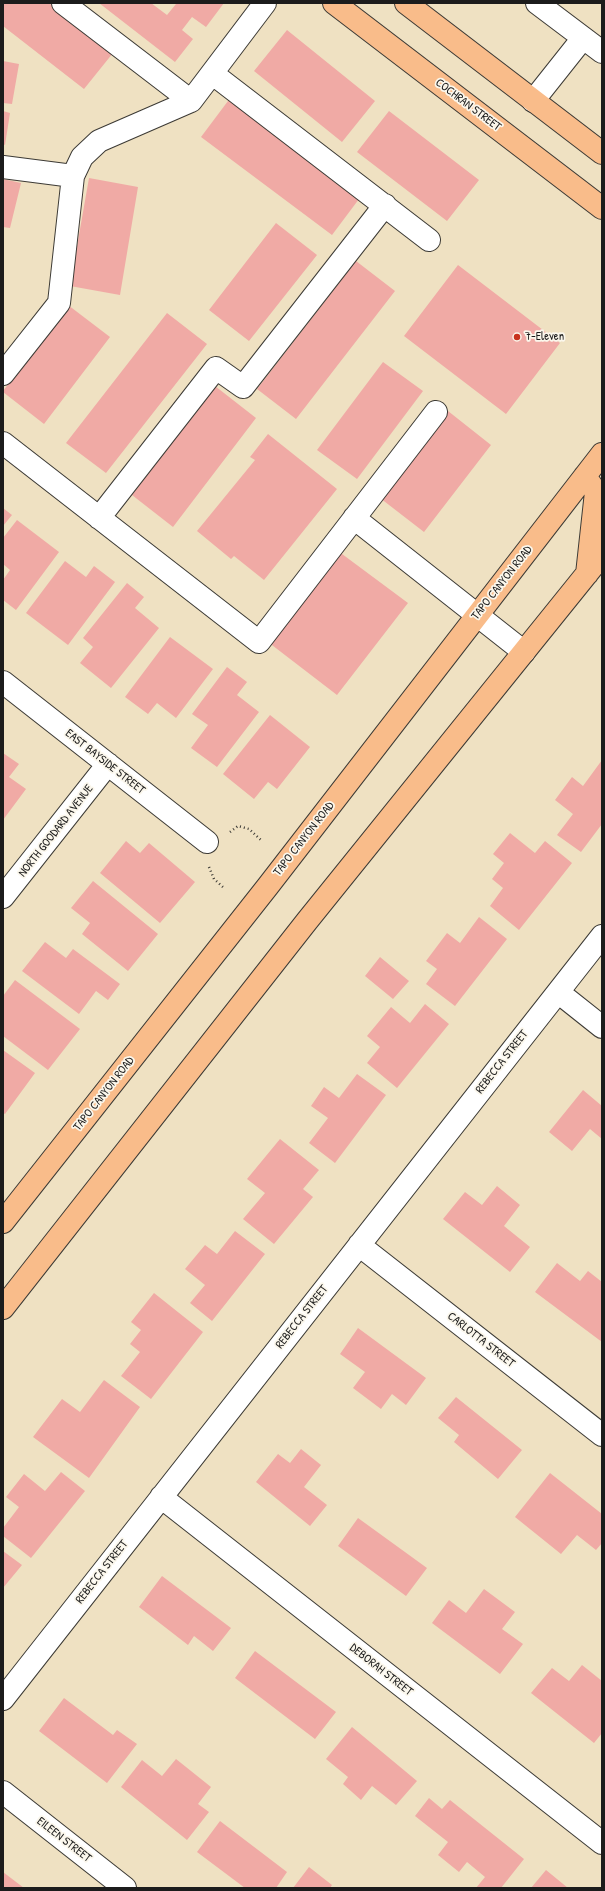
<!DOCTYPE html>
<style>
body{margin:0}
#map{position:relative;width:605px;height:1891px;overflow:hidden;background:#efe1c2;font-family:"Patrick Hand",sans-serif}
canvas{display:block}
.frame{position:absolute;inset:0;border:4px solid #1c1c1c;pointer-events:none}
</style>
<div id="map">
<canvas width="605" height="1891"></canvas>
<div class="frame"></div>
</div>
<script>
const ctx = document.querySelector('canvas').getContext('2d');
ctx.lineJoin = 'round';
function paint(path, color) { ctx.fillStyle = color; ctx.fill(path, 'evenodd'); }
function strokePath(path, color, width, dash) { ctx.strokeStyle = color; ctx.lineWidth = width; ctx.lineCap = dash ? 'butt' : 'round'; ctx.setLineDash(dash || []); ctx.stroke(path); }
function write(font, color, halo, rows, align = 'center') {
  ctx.font = font + ' "Patrick Hand",sans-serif'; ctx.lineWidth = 3.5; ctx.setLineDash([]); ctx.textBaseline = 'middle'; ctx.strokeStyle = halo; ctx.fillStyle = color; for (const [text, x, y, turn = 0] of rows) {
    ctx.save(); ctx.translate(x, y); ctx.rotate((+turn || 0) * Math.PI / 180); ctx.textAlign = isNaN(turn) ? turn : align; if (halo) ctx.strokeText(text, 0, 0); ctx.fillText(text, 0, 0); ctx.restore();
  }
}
paint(new Path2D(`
 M3,3H49L113,53L84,89L3,26Z
 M99,3H151L167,15L176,4L174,3H224L206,27L192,17L182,30L193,39L175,62Z
 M287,30L375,101L342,142L254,71Z
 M3,61L19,64L12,104L3,103Z
 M231,97L362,195L332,235L201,137Z
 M3,111L10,113L5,145L3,144Z
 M389,111L479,180L447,221L357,152Z
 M89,178L138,187L120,295L70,286Z
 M3,179L21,183L10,228L3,227Z
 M276,223L317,255L249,341L209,310Z
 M356,261L395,291L296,419L257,389Z
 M458,265L560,343L506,414L404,336Z
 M68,305L110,337L44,424L3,392V391Z
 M167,313L207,344L106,473L66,443Z
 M383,362L423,391L357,479L317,450Z
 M215,386L256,418L173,527L132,495Z
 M448,411L491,445L424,532L380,498Z
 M268,434L337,489L264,580L234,556L231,559L197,531L255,460L250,457Z
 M3,508L12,515L3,526Z
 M17,520L59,552L16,610L3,600V580L10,570L3,564V538Z
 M338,551L408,603L337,695L268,642Z
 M65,561L86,577L94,566L115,582L68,645L26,613Z
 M127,583L144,597L135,608L159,628L111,688L80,663L93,647L83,638Z
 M170,637L213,669L176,718L157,703L148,714L125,697Z
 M227,667L247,682L237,695L259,712L217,767L191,748L208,725L192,714Z
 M270,715L310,747L277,789L268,782L254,799L223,774Z
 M3,753L19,764L9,777L26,789L3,820Z
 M602,760V824L581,852L557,835L573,814L555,800L572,777L583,786Z
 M510,833L535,853L545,841L572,863L519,930L490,906L503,888L492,879L504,863L493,854Z
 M126,841L140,853L149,843L195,882L160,923L100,873Z
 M93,881L158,934L128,971L82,934L90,923L71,908Z
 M479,917L507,939L455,1006L426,984L437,969L426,961L447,933L460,943Z
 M45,942L66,958L73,949L120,984L108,1000L96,991L79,1014L22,971Z
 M380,957L409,981L393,999L365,976Z
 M15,980L80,1029L48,1070L3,1036V996Z
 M425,1004L449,1024L397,1088L367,1063L380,1047L367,1036L391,1007L410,1023Z
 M3,1050L35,1073L5,1114L3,1113Z
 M357,1074L386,1095L335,1163L309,1143L328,1118L311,1106L324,1087L339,1098Z
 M583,1090L602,1106V1139L590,1129L572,1151L549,1132Z
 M280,1139L319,1170L303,1189L313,1197L274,1244L243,1219L265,1193L247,1179Z
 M497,1186L520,1205L504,1226L530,1247L510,1272L443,1219L465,1192L482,1205Z
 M235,1231L265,1254L212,1321L190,1303L205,1285L185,1269L205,1245L217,1254Z
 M557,1263L580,1281L588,1271L602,1282V1342L535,1292Z
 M154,1293L203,1332L151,1399L121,1376L140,1352L130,1344L141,1330L131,1322Z
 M358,1328L426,1378L406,1405L392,1394L381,1409L353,1388L365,1372L340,1354Z
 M104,1380L140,1407L89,1478L33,1437L62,1399L80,1412Z
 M456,1397L522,1450L498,1479L454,1442L459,1435L438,1418Z
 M301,1449L321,1465L304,1487L327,1505L310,1526L256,1482L278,1454L290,1463Z
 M61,1472L85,1491L31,1558L3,1536V1528L19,1507L6,1497L24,1474L45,1491Z
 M550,1473L602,1514V1543L596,1550L577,1535L561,1554L515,1517Z
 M358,1518L427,1568L406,1596L338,1546Z
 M3,1551L22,1565L3,1588Z
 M162,1576L231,1628L213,1651L194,1636L188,1645L139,1607Z
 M484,1589L515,1612L502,1629L523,1644L500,1674L432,1623L449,1600L466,1613Z
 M255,1651L336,1712L315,1739L235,1678Z
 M582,1665L602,1681V1733L594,1743L531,1693L552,1668L569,1681Z
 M64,1698L113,1735L117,1730L137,1744L107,1783L39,1731Z
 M352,1727L417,1781L396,1805L372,1786L361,1800L343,1784L348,1777L326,1759Z
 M176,1759L211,1787L198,1804L209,1812L187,1840L121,1787L142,1760L162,1776Z
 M429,1798L442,1809L450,1800L524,1859L501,1888H476L485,1877L467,1862L459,1872L438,1855L448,1842L415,1816Z
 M220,1821L287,1872L276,1888H245L197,1852Z
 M309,1867L332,1885L330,1888H293Z
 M546,1870L568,1888H531Z
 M3,1872L24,1888H3Z`), '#f0aaa5');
const minor = new Path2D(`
 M63,3L191,101
 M537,3L602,52
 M213,74L429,240
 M533,101L583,38
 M3,167L73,176
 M3,374L59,303L73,176L82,157L99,141L191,101L265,3
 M3,443L259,642L436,412
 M99,518L216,368L243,387L385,205
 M354,518L524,652
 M3,682L207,842
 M3,897L108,764
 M558,992L602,1027
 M359,1245L602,1435
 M161,1497L602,1843
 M3,1699L602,936
 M3,1792L125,1888`);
const major = new Path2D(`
 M334,3L602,208
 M406,3L602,153
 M585,476L596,492L587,574
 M3,1222L268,886L602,454
 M3,1308L307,921L602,555`);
strokePath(minor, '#3c3a35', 24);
strokePath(major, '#3c3a35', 24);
strokePath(new Path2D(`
 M230,832L238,826L249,829L261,840
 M209,867L214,879L224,888`), '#3c3a35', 2.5, [1, 3]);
strokePath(minor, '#fff', 22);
strokePath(major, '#f9bc8a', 22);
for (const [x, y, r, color] of [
 [517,337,4,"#c8321e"]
]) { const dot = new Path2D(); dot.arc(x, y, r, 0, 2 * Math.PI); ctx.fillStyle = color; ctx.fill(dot); strokePath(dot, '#fbf7ec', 1.5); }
write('12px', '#1c1c1c', '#fbf7ec', [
 ["COCHRAN STREET",468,105,37],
 ["TAPO CANYON ROAD",502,583,-52],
 ["EAST BAYSIDE STREET",105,762,38],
 ["NORTH GOODARD AVENUE",56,831,-52],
 ["TAPO CANYON ROAD",304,839,-52],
 ["REBECCA STREET",502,1062,-52],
 ["TAPO CANYON ROAD",104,1094,-52],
 ["REBECCA STREET",302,1317,-52],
 ["CARLOTTA STREET",481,1340,38],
 ["REBECCA STREET",102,1572,-52],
 ["DEBORAH STREET",381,1670,38],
 ["EILEEN STREET",64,1840,38]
]);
write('12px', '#1c1c1c', '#fbf7ec', [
 ["7-Eleven",525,337]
], 'left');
</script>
